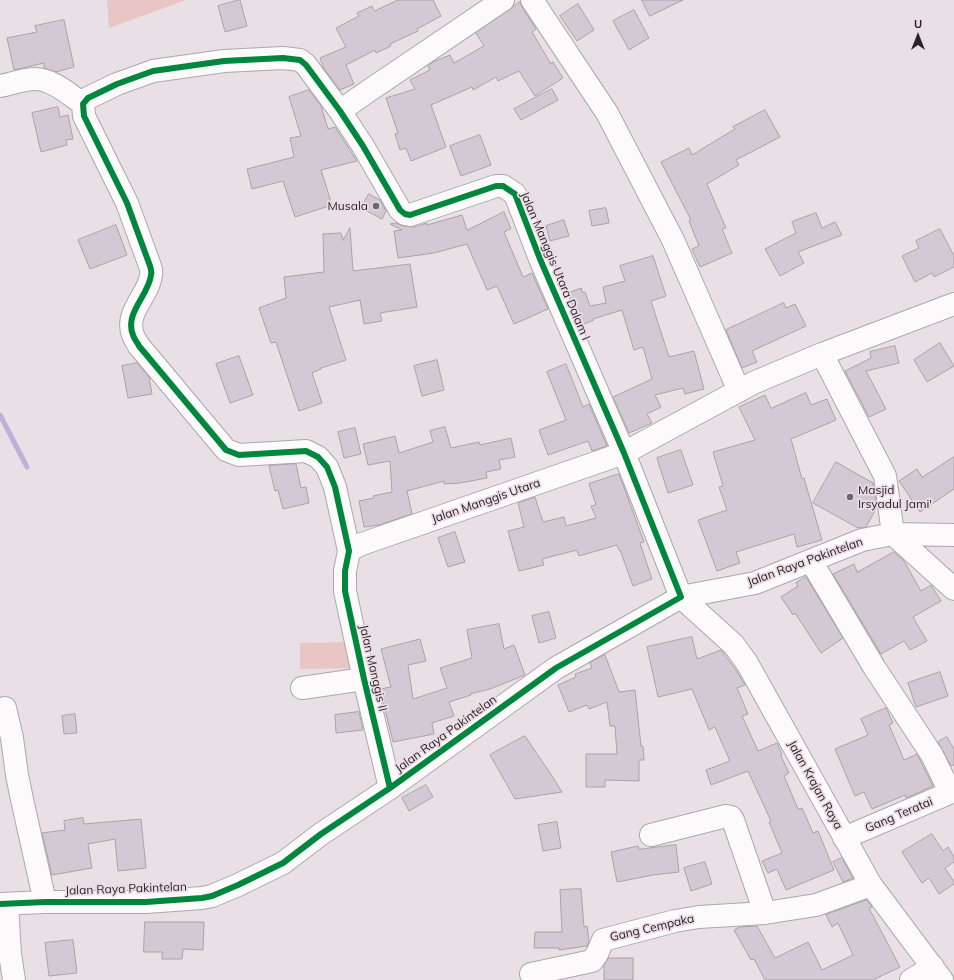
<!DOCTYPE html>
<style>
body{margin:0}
#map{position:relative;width:954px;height:980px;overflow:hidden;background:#e8e0e5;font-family:Mulish,sans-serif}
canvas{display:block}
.north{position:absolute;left:898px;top:16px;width:40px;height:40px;-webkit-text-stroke:3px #ebdce6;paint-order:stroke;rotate:0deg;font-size:11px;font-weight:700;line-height:16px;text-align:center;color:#2b2529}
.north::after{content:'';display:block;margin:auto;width:14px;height:18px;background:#2b2529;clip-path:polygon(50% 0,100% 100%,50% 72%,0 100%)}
</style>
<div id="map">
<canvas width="954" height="980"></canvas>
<div class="north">U</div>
</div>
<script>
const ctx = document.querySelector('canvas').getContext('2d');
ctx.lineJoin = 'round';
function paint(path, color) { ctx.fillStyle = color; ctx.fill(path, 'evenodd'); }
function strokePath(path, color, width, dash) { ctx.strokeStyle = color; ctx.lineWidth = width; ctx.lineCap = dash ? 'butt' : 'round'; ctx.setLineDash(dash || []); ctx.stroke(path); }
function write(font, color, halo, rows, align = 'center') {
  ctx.font = font + ' Mulish,sans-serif'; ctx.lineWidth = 3.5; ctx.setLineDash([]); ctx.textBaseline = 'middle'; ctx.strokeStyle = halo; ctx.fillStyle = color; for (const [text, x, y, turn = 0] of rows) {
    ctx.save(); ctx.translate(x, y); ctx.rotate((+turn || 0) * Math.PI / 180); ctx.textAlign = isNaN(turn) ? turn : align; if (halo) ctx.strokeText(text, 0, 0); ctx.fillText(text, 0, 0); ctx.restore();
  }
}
paint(new Path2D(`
 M107,0H186L109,28Z
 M350,642L351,668L300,669V643Z`), '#e9c5c5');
strokePath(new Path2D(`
 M0,415L27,467`), '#bab2da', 5);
const building = new Path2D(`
 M240,0L247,26L225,32L218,6Z
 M398,0H433L441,16L417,29L418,31L390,44L391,46L376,53L375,50L346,65L354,84L340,90L324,69L320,58L346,47L336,28L359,16L357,13L372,6L374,11Z
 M642,0H683L650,16Z
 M520,2L522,7L536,29L532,32L551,64L553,62L563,78L535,96L519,71L498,81L496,77L473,90L472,87L431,105L446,147L411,161L406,148L400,150L395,134L398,133L386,98L415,89L410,80L430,70L428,66L433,62L450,55L454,63L484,46L476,33Z
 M578,4L594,30L577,41L560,16Z
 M634,10L649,38L629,50L613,21Z
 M64,20L74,67L56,72L44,68V63L14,70L7,38L37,32L35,26Z
 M552,89L558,100L521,120L514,109Z
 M309,90L321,106L328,129L335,127L357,161L321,170L332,205L295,217L283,181L252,189L247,169L294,157L290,138L301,136L289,97Z
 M58,107L60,117L68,115L73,139L66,140L67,145L41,152L32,113Z
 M765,110L780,137L736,160L739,165L707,184L726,228L722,229L732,253L700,267L692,249L699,246L689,221L691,220L661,162L689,148L692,155L735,129L733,127Z
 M480,135L491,165L461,176L450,146Z
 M369,194L380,200L386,211L382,219L361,208Z
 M606,208L609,223L592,226L589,211Z
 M504,212L511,229L504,232L523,277L532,273L548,309L514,324L497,286L487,290L467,244L434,253L398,258L394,231L402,230L390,224L396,223L403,226L414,227L427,223V225L462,215L467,230Z
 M816,213L822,228L835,222L842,235L798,252L804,263L780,276L765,249L796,233L792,222Z
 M564,220L569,236L550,241L546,226Z
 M116,225L127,255L90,269L78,240Z
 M350,228L353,271L410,264L417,307L380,313L382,321L364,324L360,300L329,307L346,360L321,368V369L312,373L322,403L299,411L276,342L271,343L259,308L286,298L284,277L324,272L323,234L341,233L343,240Z
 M940,229L954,256V267L934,277L932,273L915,282L902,256L919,248L916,241Z
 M653,256L666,296L651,301L669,357L694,351L704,389L685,394L683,388L655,395L661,407L647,414L652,423L629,433L613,397L652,379L643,347L634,350L622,310L593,319L594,320L582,325L568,293L581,288L583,293L585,292L590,306L606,303L603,287L625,281L620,266Z
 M784,303L786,308L795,304L806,326L752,351L757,362L742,368L726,330Z
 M940,343L954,366L927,382L914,360Z
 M895,346L899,363L866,371L886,409L869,417L845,371L871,358L870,352Z
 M239,356L253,395L230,403L216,364Z
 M437,360L444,390L422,396L414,366Z
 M137,363L149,377L152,394L128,398L122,366Z
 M566,364L583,407L589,404L607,446L592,451L588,441L548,455L539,430L566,420L547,372Z
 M806,393L811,405L827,399L836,420L791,439L802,479L804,478L822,540L797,547L794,534L736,552L740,563L717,571L698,520L727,510L719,487L723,486L713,452L755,440L739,407L765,395L771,408Z
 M445,427L451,448L479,442L480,445L511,438L515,457L499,460L501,469L486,472L487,478L460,483L444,484V481L407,491L412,514L379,525L364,527L359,501L374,498L373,496L392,492L390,461L368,465L363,444L395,436L399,453L433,442L430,431Z
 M355,428L361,454L344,458L338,432Z
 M681,450L693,485L668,493L657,458Z
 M954,457V489L920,512L899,481L917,469L922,477Z
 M836,462L873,483L877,507L866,527L858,528L813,503Z
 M296,464L301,488L306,487L309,503L283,509L278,490L275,491L269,466Z
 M619,474L644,542L640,543L652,579L633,586L620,550H619L617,545L579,556L577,550L542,559L544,565L519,571L508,531L524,527L518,503L535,497L543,522L564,517L566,526L596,518L591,506L596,505L589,484Z
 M455,532L465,562L448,567L438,538Z
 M894,552L904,561L921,591L931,585L941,601L913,617L927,641L910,650L904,641L881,654L833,574L854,564L857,572Z
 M806,577L843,638L821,653L795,613L793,615L781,597L798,586L796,583Z
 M549,612L556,638L539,643L532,616Z
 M499,624L504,649L514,645L525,675L490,689L470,694L471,695L449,702L454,716L432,723L434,734L393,742L380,689L391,687L381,649L420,639L426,661L408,665L413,699L447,688L440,668L472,658L467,630Z
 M692,637L697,659L721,650L736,670L745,685L737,688L748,714L742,716L758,751L777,743L782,755L781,756L789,773L784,776L798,809L802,808L813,833L818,831L834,870L786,890L777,869L768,873L762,861L782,853L769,822L771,821L748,771L711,785L706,770L730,761L715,727L709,730L692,689L658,697L647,647Z
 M605,655L619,692L635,690L641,746H643L644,760H639V781L605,780V787H586V754H617L615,726H610L607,702L589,709L587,705L569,712L558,685L576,677L575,674L592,668L590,663Z
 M940,672L948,696L916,707L908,683Z
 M886,708L893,723L889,725L904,760L917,754L933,786L906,798L905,795L872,809L864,792L855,796L835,749L868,735L861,719Z
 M359,712L363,730L336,733L335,715Z
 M75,714L77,733L64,734L62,716Z
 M525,736L552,776L562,792L515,799L490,755Z
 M947,737L954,749V765L951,766L938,742Z
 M426,785L433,797L409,811L402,798Z
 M83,818L84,824L141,819L146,868L118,871L115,839L88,844L92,868L52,875L42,833L65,830L64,821Z
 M557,822L561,848L543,851L538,825Z
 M932,834L943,851L948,847L954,857V862L945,868L954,882V884L939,894L929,878L922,883L902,852Z
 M676,845L679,872L653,875L617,882L611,852L638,846L639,849Z
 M842,858L853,878L843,882L833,862Z
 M705,862L712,884L691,891L684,868Z
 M581,889L584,927L587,926L589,941L587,946L559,950V948H534L535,932H562L560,890Z
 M867,900L872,907L869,908L900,967L873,980H765L754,959L751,960L734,930L739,927L757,926L775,958L808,942L822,970L853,955L838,923L832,927L826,915Z
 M145,922H204L203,950L183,949L182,959H162V952H144Z
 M73,940L77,973L49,976L45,943Z
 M609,958H633V980H604V965Z`);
paint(building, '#d3c9d5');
strokePath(building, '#a8a3a7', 1);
const minor = new Path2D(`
 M532,0L607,113L673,240L739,391
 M0,86C11,84 24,79 35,79C52,79 69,94 83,104
 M340,111L367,92L503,0
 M822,354L885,476L893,534L954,589
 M349,551L359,545L624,453L753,383L822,354L954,304
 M811,561L874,667L932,755L950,792
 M681,597L734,645L747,663L871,885L942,980
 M681,597L755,583L862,540L893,534L954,535
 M302,688L364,679
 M5,708L12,738L17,775L23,804L45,902
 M651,835L726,816L731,817L733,820L765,913
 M844,838L954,791
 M0,904L45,902H146L202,898L212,896L238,885L283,863L321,834L390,788L556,668L681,597L624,453L540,259L515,194L503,186H496L410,215L405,214L400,210L363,146L340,111L306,65L300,60L283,58L224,61L153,71L117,84L88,98L83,104L84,116L127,203L150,266C151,269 152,272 151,275C149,295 124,313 133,335C134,339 137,342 139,346L226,450L239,455L306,451L318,457L327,467L335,487L349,551L345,571V591L364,679L390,788
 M7,904L10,954L14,980
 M531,974L592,961L597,954L603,940L675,921L699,917L765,913L816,905L871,885
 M911,980L933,967`);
strokePath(minor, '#ada7ab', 24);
strokePath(minor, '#fcfafb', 22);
strokePath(new Path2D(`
 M0,904L45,902H146L202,898L212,896L238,885L283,863L321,834L390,788L556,668L681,597L624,453L540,259L515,194L503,186H496L410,215L405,214L400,210L363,146L340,111L306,65L300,60L283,58L224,61L153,71L117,84L88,98L83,104L84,116L127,203L150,266C151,269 152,272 151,275C149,295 124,313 133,335C134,339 137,342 139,346L226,450L239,455L306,451L318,457L327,467L335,487L349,551L345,571V591L364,679L390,788`), '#00873e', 6);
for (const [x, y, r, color] of [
 [376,206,4,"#6d666b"],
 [850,497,4,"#6d666b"]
]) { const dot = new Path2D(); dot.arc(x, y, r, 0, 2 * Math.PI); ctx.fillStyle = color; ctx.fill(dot); strokePath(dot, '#ebdce6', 1.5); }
write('12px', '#2b2529', '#ebdce6', [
 ["Musala",368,206],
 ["Masjid",858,490,"left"],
 ["Irsyadul Jami'",858,504,"left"]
], 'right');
write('12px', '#2b2529', '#ebdce6', [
 ["Jalan Manggis Utara Dalam I",555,266,67],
 ["Jalan Manggis Utara",486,501,-19],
 ["Jalan Raya Pakintelan",805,562,-20],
 ["Jalan Manggis II",373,668,77],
 ["Jalan Raya Pakintelan",446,734,-36],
 ["Jalan Krajan Raya",815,785,61],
 ["Gang Teratai",899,815,-23],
 ["Jalan Raya Pakintelan",126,889,-2],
 ["Gang Cempaka",652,928,-13]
]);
</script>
